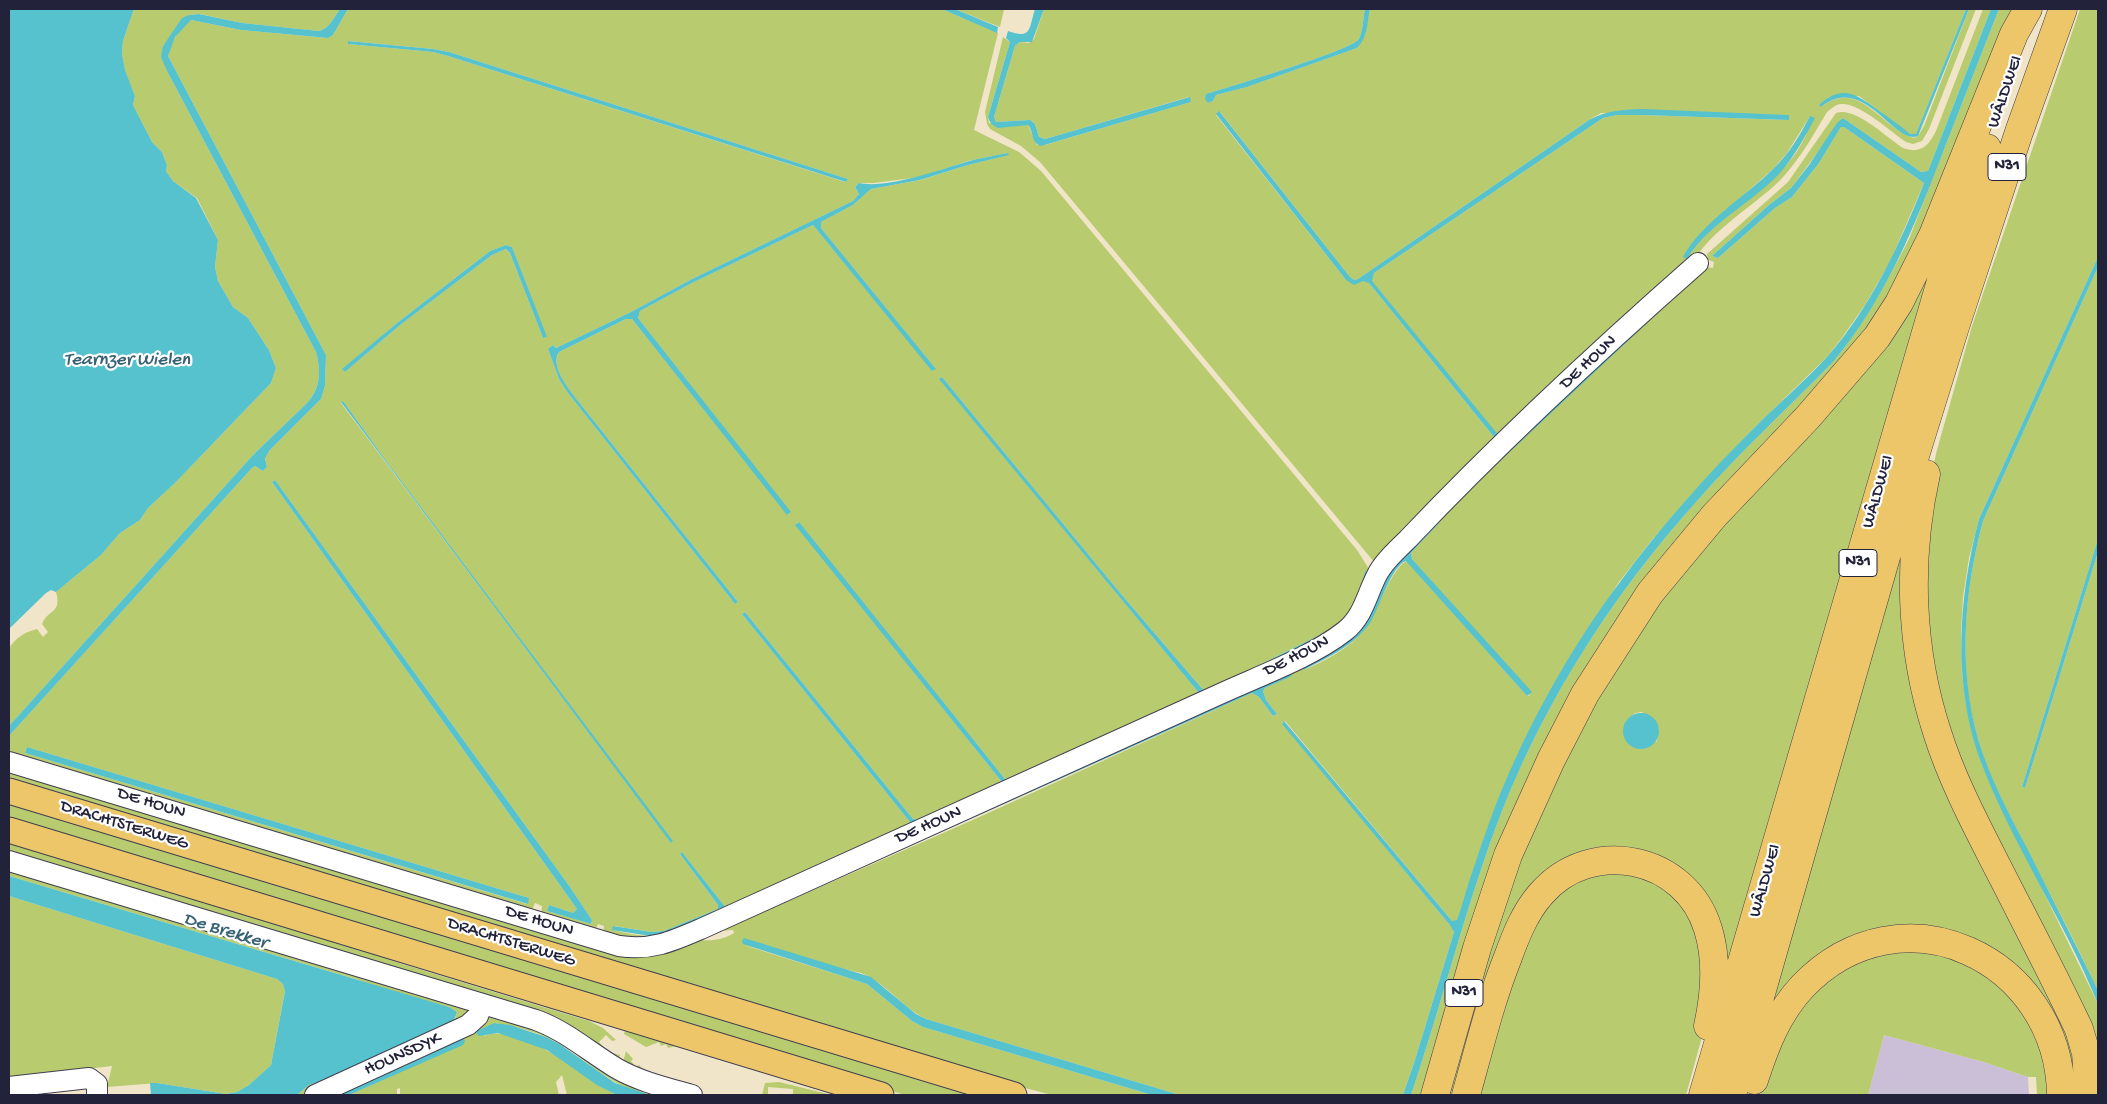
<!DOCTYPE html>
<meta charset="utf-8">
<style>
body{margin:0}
#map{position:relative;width:2107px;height:1104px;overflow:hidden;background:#f0e5c9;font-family:"Gochi Hand",sans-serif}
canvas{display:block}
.frame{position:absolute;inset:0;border:10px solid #22223b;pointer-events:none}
</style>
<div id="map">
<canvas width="2107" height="1104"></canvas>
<div class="frame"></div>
</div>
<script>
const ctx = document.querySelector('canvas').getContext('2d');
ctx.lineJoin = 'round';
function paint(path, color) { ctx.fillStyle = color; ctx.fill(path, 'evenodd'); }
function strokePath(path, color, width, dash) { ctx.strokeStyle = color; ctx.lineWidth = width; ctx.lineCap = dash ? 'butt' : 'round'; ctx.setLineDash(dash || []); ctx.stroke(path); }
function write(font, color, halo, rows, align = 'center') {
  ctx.font = font + ' "Gochi Hand",sans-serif'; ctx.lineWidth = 4.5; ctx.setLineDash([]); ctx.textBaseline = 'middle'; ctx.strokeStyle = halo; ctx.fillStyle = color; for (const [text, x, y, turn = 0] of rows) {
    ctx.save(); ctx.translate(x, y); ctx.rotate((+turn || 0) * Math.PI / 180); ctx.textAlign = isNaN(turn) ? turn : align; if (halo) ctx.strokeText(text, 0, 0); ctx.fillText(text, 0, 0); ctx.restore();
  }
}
paint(new Path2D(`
 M1884,1035L1984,1062L2028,1077L2029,1095H1868Z`), '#cabfd6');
paint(new Path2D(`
 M134,9H340C334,17 329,29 319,31L242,23L200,14L189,15L163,46L167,71L316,352C321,371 321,388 307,403L253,455L9,726V648C17,637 23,633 37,629L43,637L48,632L42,624C48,609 62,614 56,592L101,555L120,533L140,520L148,508L176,482L271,383L276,368L269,350L248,318L233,307L218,281L215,267L218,240L197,198L173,181L166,171L167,165L162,152L152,142L133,105L135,96L125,71L122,54L123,41Z
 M348,9H942L998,33L974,130L1019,152L1041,171L1357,550L1369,569L1371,579L1369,587L1352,620L1345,627L1328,639L1219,692L670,939C647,946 627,945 605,938L603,934L604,926L598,924L594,934L541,918L542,906L535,903L530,915L9,757V736L252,468L255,466L263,471L267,467L265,457L269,451L321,399L325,386L326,355L168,56C171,42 179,28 191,20L241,30L328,38L333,35ZM349,41L433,49L449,52L848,179L845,182L448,56L433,52L348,44ZM1008,153V155L968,165L921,180L871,189L853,205L821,222V228L935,368L933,371L813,225L692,283L640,311L638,318L790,512L788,515L632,319H626L559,352C549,366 570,390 578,401L738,602L735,604L568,393L559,379L548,349L553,345L556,348L631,312L692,279L853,201L859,194L855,187L859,183H874L920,177L968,161ZM506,245L512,247L514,252L546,337L543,338L510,253L506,249L492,255L399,326L345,372L343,369L397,323L490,251ZM942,377L1121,594L1205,692L1334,628L1352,609L1361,590L1365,571C1374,586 1349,623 1336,632C1316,646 1291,656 1269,666C1224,687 1179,707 1134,727C1001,787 869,847 736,904L735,902L904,827L910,822L742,614L745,612L913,819L921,820L1000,785L1002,782L796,525L798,522L1005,779H1011L1199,693L940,379ZM343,401L387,462L673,842H671L341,403ZM275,480L570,887L592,920L591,924L547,911L549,905L573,913L577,909L272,482ZM27,747L529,898L527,904L25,753ZM682,852L726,908C707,920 674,936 652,936C639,936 626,933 613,930L614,926L651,932L664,931L718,909V905L680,854Z
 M955,9H1004L1000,27Z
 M1044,9H1365C1363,18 1363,31 1359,39C1352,50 1226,88 1206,94L1208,103L1213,101L1216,95L1247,87L1357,48L1365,35L1370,9H1966L1916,134H1910L1859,96L1829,97L1821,107C1859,77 1881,128 1914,138L1918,136L1924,126L1969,9H1976L1929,129L1922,141L1913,144L1906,142C1891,132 1859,102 1841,104C1836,104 1831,109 1827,112C1814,134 1801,157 1784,176C1762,201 1707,232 1695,261L1375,563L1040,162L1021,146L990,129L987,124L985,112L1003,37L1010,42L988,117L989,123L1028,125L1037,145H1045L1191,102L1189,97L1045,139L1039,137L1035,124L1030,120L996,122L994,117L1015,46L1020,42L1029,43L1034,39ZM1220,112L1350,277L1354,280L1358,279L1589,120L1601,113L1789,115L1788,120L1642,115H1617L1603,118L1374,273L1371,281L1499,439L1494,437L1369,283L1366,281L1346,280L1216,115ZM1810,116C1809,122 1808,129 1806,135C1782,189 1718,210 1687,259L1703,231L1774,168L1787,153Z
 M1983,9H1991L1928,171L1921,172L1843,118L1791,188L1769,205L1712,256L1718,258L1775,208L1792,197L1819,163L1841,127H1844L1924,183L1890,262L1865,305L1841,339L1827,357L1753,429L1691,495L1651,541L1619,582L1561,672L1516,759L1457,921H1452L1285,721L1282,723L1449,924L1454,932L1415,1060L1403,1095H1180L926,1019C902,1007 886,983 861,973L744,945L867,984L912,1021L923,1027L1152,1095H1052L956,1070L9,783V766L596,944L692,938C707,942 721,941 734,933L733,930L719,931L1320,650L1440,508L1706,267L1713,268L1714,262L1708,260L1707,254L1788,182L1836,113C1855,106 1887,138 1903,148C1920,154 1928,147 1936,131ZM1435,521L1438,524L1411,553L1412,559L1530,695L1527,696L1407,561C1392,566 1376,615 1365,629C1350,648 1325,661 1304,670ZM1289,671L1291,676L1265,688L1263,691L1266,700L1277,714L1273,716L1259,697L1252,693L975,819L734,925Z
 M1999,9H2018L1895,296L1600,647L1427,1095H1411C1443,1001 1466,904 1502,811C1547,697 1615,592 1697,501C1740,452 1788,408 1833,362C1864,325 1887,282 1909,239Z
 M2080,9H2098V257L1979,519L1969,558L1963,597L1961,631L1962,673L1966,705L1982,765L2098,1004V1095L1987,836L1924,657L1927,493L1937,450L1972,326Z
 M1950,228L1721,1000L1680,878L1557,869L1458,1095H1443L1494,919L1604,671ZM1642,712L1659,728L1657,741L1647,748L1640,749L1626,721L1635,713Z
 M2098,267V539L2022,787L2025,788L2098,552V991C2074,938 2046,887 2020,835C2008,812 1995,788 1986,763C1956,685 1962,600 1983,521Z
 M1901,539L1913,646L2070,1023L2081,1095H2065L2005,968L1868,941L1758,1048Z
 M9,798L988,1095H905L786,1059L9,823Z
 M9,838L266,916L402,964L589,1021L603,1028L616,1040L612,1041L606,1035L599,1042L608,1052L620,1055L619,1060L623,1062L626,1051L633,1059L631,1061L636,1067L639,1065L648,1074L647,1076C609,1062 580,1033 542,1017L9,855Z
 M9,866L463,1005L473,1012L310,1095H297L309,1085L455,1019L457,1012L449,1007L384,989L359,980L9,876Z
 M1581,873H1652L1700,922L1705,1026L1686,1095H1474L1533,914Z
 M9,896L277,979L283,984L285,990L271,1065L249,1085L237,1092L226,1094L157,1083L107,1087L112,1066L9,1078Z
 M1884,947L1964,955L2034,1017L2055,1095H2037L2036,1077H2028L1984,1062L1884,1035L1868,1095H1752L1762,1066L1803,993Z
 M487,1015L519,1020L677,1095C668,1095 658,1097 650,1095C614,1089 590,1062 560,1044C540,1033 517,1026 494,1023L484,1036C521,1021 585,1078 617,1095H567L562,1075L556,1082L559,1095H400V1088L397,1089V1095H349L396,1074Z
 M626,1025L765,1072L676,1046L668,1048L666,1044L661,1046L659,1042L646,1047L624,1034Z
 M779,1082L832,1095H793V1089L768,1087V1094L779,1095H762L765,1083Z`), '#b8cb6e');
paint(new Path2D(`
 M9,9H134L123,41L122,54L125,70L135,96L133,105L152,142L162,152L167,165L166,171L173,181L196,198L218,240L215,267L218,281L233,307L248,318L269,350L276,368L271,383L176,482L148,508L140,520L120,533L101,555L56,592L51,590L46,593L9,629Z
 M340,9H348L333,35L328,38L241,30L191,20L175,37L168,56L326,355L325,386L321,399L269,451L265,458L267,467L263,471L255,466L252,468L9,736V726L253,455L307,403C321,388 321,371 316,352L167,71L161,57L163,46L182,18L189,15L199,14L242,23L319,31C329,29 334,17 340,9Z
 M942,9H955L998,27L997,33Z
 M1035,9H1044L1032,42H1020L1015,46L994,117L996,122L1030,120L1035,124L1039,137L1045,139L1190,97L1191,102L1041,146C1031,143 1034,132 1028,125L998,128C992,125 990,123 988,117L1010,42L1006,38L1008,31C1032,40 1029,28 1035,9Z
 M1365,9H1370C1367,23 1368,37 1357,48L1247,87L1216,95L1213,101L1208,103L1205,99L1206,94C1226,88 1352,50 1359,39C1363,31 1363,18 1365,9Z
 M1966,9H1969L1918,136C1894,146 1864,72 1821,107L1819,105C1842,84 1856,94 1878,110C1889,118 1900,125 1910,134H1916Z
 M1991,9H1999C1981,55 1963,101 1945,147C1916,223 1886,299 1833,362C1788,408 1740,452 1697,501C1615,592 1547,697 1502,811C1466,904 1443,1001 1411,1095H1403L1415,1060L1454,932L1449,924L1282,724L1284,721L1452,921L1457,920C1463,904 1467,886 1473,870C1480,849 1487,828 1495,807C1526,728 1569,650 1620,582C1660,527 1706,476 1754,428C1778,404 1804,382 1827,357C1871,307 1900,244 1924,183L1844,127H1841L1819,163L1792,197L1775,208L1718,258L1712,256L1769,205L1791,188L1809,165L1837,123L1843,118L1921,172L1928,171Z
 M348,41L433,49L449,52L848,179L846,182L448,56L433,52L348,44Z
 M1642,109L1789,115V120L1642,115H1617L1603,118L1374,273L1372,281L1500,437L1494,440V437L1369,283L1363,281L1354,285L1346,280L1216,114L1219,111L1350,277L1354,280L1358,279L1589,120C1607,110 1622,110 1642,109Z
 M1810,116L1815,118C1805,137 1794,157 1780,173C1751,204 1710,222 1687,259L1683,257C1702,222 1745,197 1773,169C1789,154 1800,135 1810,116Z
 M1008,153L1009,155L968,165L920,180L871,189L853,205L821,222V228L936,369L932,371L813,225L692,283L640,311L638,318L791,512L787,515L632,319H626L559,352C549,366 570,390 578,401L738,602L735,604L568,393L559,379L548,349L553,345L556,348L631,312L692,279L853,201L859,194L855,187L859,183C886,189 939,170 966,162C979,158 994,156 1008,153Z
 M506,245L512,247L514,252L547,337L543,338L510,253L506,249L492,255L399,326L345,372L342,369L397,323L490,251Z
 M2098,257V267L1983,521C1964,593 1958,666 1978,739C1989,776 2008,812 2026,846C2049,892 2072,937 2094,982L2098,991V1004C2065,922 2014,847 1982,765C1952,686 1958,599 1979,519Z
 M1646,322L1647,323L1466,493L1445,516L1442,513L1462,490Z
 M942,377L1121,594L1205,692L1334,628C1353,612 1360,594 1365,571L1367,572C1367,594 1355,617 1338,630C1320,645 1295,654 1274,664C1232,683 1190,703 1147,722C1010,783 873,845 736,905L735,902L904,827L910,822L742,614L745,612L913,819L921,820L1000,785L1002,782L795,525L799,522L1005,779H1011L1199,693L939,379Z
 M343,401L387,462L673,841L671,843L341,402Z
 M275,480L570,887L592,920L591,924L547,911L549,905L573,913L577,909L272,482Z
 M1435,521L1439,523L1411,553L1412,559L1532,692L1527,696L1406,561C1391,566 1379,609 1370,623C1354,646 1328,657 1304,670L1301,665Z
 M2098,539V552L2025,788L2022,787Z
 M1288,671L1292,676L1265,688L1263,691L1266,700L1277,714L1273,716L1259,697L1252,693L738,923L731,924Z
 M1623 731a18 18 0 1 1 36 0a18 18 0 1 1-36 0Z
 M27,747L529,898L528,904L25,753Z
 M682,852L726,908L665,935L651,936L612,930L613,926L651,932L664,931L718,909V905L680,854Z
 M9,876L449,1007L457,1012L453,1023L353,1070L309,1085L297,1095H151L150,1083H157L226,1094L237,1092L249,1085L271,1065L285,991L283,984L277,979L9,896Z
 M744,938L871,977L916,1014L926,1019L1180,1095H1152L923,1027L912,1021L867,984L743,944L742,941Z
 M494,1023L510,1025L546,1037L561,1045L615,1083L650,1095H617L597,1085L547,1050L498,1033L479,1036L477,1034V1031Z
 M463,1037L465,1041L463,1045L349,1095H330Z`), '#55c2cd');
const minor = new Path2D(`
 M9,762L619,946C652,951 673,941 703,928L1220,694C1259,676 1312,657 1345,631C1364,616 1367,593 1378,573C1385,560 1398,549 1408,539C1500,442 1598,351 1698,263
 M9,861L536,1020C566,1031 588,1051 616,1068C638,1081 667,1088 692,1095
 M9,1087L89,1078L97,1084V1095
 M315,1095L468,1025L478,1016L482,1005`);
const major = new Path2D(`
 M9,791L1014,1095
 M9,830L881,1095`);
const highway = new Path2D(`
 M1926,474C1907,559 1910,649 1937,732C1952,780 1976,825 1999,870C2026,923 2054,976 2079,1029L2086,1053L2089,1095
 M1754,1080C1765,1046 1778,1012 1803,986C1901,884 2059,958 2061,1095
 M1435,1095L1477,948L1508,855L1551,760L1585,694L1650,593L1714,516L1808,417L1877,337L1899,303L1933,235L2014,34L2028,9
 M1466,1095C1479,1049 1490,1002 1508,957C1516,935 1525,912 1541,894C1591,836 1686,856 1708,929C1718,961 1715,994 1708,1026
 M1703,1095L1941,281L1987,148
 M1732,1095L1914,459L1955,327L2019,132L2063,9`);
strokePath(minor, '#413f50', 22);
strokePath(major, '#413f50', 27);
strokePath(highway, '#413f50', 29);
strokePath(minor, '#fff', 20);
strokePath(major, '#ecc669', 25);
strokePath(highway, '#ecc669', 28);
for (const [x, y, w] of [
 [2007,167,38],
 [1858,563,38],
 [1464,993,38]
]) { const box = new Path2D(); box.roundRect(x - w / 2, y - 13.5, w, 27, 4); ctx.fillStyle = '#fff'; ctx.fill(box); strokePath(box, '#22223b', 1); }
write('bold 16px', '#22223b', null, [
 ["N31",2007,167],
 ["N31",1858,563],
 ["N31",1464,993]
]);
write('18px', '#22223b', '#fff', [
 ["WÂLDWEI",2006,92,-71],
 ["DE HOUN",1589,363,-43],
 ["WÂLDWEI",1879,492,-74],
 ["DE HOUN",1297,657,-27],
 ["DE HOUN",151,804,17],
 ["DRACHTSTERWEG",124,826,17],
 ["DE HOUN",929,826,-24],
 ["WÂLDWEI",1766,881,-74],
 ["DE HOUN",539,922,17],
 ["DRACHTSTERWEG",511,943,17],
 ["HOUNSDYK",403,1055,-24]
]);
write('italic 19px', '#366275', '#fff', [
 ["Tearnzer Wielen",127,361],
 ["De Brekker",225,932,17]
]);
</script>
